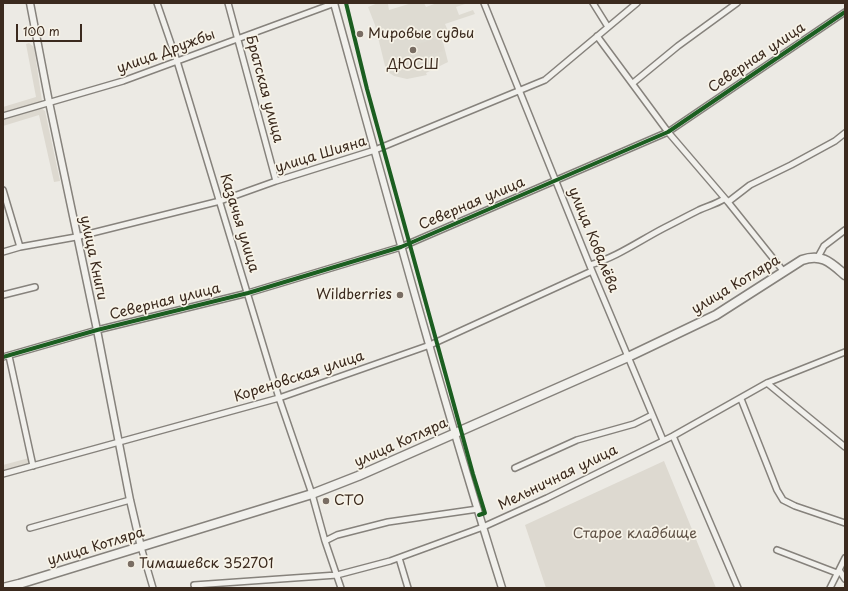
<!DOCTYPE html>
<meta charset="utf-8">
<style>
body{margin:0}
#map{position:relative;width:848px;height:591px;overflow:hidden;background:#eceae4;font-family:"Playpen Sans",sans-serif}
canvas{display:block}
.frame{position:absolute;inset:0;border:4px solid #3b2a1e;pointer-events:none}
.scale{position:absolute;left:16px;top:24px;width:66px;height:18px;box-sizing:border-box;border:2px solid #3b2a1e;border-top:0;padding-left:5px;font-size:12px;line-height:14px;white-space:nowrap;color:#3b2a1e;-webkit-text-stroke:3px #f7f3e8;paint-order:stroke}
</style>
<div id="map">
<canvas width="848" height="591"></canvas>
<div class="frame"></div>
<div class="scale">100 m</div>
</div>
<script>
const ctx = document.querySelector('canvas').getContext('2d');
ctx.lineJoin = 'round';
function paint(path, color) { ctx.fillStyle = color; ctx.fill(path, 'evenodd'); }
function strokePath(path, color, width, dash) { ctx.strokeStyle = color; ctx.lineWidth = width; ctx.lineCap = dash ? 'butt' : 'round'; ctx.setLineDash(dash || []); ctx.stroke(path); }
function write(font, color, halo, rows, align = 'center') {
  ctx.font = font + ' "Playpen Sans",sans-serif'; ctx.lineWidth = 3.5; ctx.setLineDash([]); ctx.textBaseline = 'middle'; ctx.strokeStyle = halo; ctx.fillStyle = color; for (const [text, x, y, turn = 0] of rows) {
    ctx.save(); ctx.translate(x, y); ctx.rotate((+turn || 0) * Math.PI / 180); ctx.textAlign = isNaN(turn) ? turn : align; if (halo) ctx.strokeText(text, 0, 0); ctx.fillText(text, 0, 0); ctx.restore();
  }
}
paint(new Path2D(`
 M378,3L388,4L389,10L412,3H424L426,7L437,3H464L465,4L456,7L459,15L473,10L475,14L445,24L449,33L442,38L448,62L426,73L427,75L407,79L394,76L388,72L385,66L375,25L368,7Z`), '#dedbd2');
paint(new Path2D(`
 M439,38L443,51L417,58L414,45Z
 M29,43L34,47L42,101L3,114V107L36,97L26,44Z
 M41,108L45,111L60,181L54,182L39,115L3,126V118Z
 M29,458L30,463L29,465L3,472V465Z
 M664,461L716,588H546L525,525Z`), '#ddd9d0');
const minor = new Path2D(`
 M157,3L177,61L279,398L312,494L325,541L341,588
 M228,3L276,181
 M484,3L592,271L663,440
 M593,3L608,27
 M597,36L668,132L728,202L784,272
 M633,83L678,46L737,3
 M3,116L123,81L335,3
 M3,190L20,247
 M728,202L750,185L791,165L835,141L845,133
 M3,252L20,247L76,237L220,201L276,181L375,150L545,80L637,3
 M818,257L824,246L845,230
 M590,265C617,257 639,241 664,228C676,222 687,216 699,210C708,206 716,204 724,199
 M3,295L35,287
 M9,356L33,466
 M3,357L97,330L248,293L401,247L668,132L845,12
 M767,383L845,447
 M741,399L777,490L783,500L795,506L845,523
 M673,436L738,588
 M515,468L577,440L634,424L652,415
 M3,474L279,398L430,345L592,271
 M30,528L130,500
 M325,541L337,535L388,522L478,509
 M141,547L153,588
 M777,550L837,573
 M399,558L408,588
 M839,570L845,579
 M194,585L337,575L390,561L483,527L547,498L673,436L767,383L845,352
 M830,588L845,558`);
const tertiary = new Path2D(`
 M30,3L49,102L97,330L130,500L141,547
 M334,3C388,199 441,395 502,588`);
const primary = new Path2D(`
 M3,588L19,584L312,494L358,476L628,357L716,315L802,260C822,253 831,263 845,275`);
strokePath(minor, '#86827c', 8);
strokePath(tertiary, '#86827c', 9);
strokePath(primary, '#86827c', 11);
strokePath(minor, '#f1f0ec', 5);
strokePath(tertiary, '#f1f0ec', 6);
strokePath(primary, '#f1f0ec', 8);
strokePath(new Path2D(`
 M346,3L367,89L473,474L485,513L479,515
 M3,357L97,330L248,293L401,247L668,132L845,12`), '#1b5e20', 4);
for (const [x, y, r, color] of [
 [360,34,4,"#796d63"],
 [413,50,4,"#796d63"],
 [400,295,4,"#796d63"],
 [326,501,4,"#796d63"],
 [131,564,4,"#796d63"]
]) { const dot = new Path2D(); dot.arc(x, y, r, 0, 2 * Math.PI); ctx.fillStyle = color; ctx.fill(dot); strokePath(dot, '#f7f3e8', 1.5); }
write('14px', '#3b2a1e', '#f7f3e8', [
 ["Мировые судьи",368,34],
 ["ДЮСШ",413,65,"center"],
 ["Wildberries",392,295,"right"],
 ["СТО",334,501],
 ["Тимашевск 352701",139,564]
], 'left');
write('14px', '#3b2a1e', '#f7f3e8', [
 ["улица Дружбы",166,52,-20],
 ["Северная улица",757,58,-34],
 ["Братская улица",264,89,75],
 ["улица Шияна",321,155,-17],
 ["Северная улица",472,204,-23],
 ["Казачья улица",239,223,73],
 ["улица Ковалёва",593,240,68],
 ["улица Книги",93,258,78],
 ["улица Котляра",736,285,-31],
 ["Северная улица",165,302,-14],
 ["Кореновская улица",299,377,-18],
 ["улица Котляра",401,443,-24],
 ["Мельничная улица",558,478,-26],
 ["улица Котляра",96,547,-17]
]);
write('14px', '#605246', '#f7f3e8', [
 ["Старое кладбище",635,534]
]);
</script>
